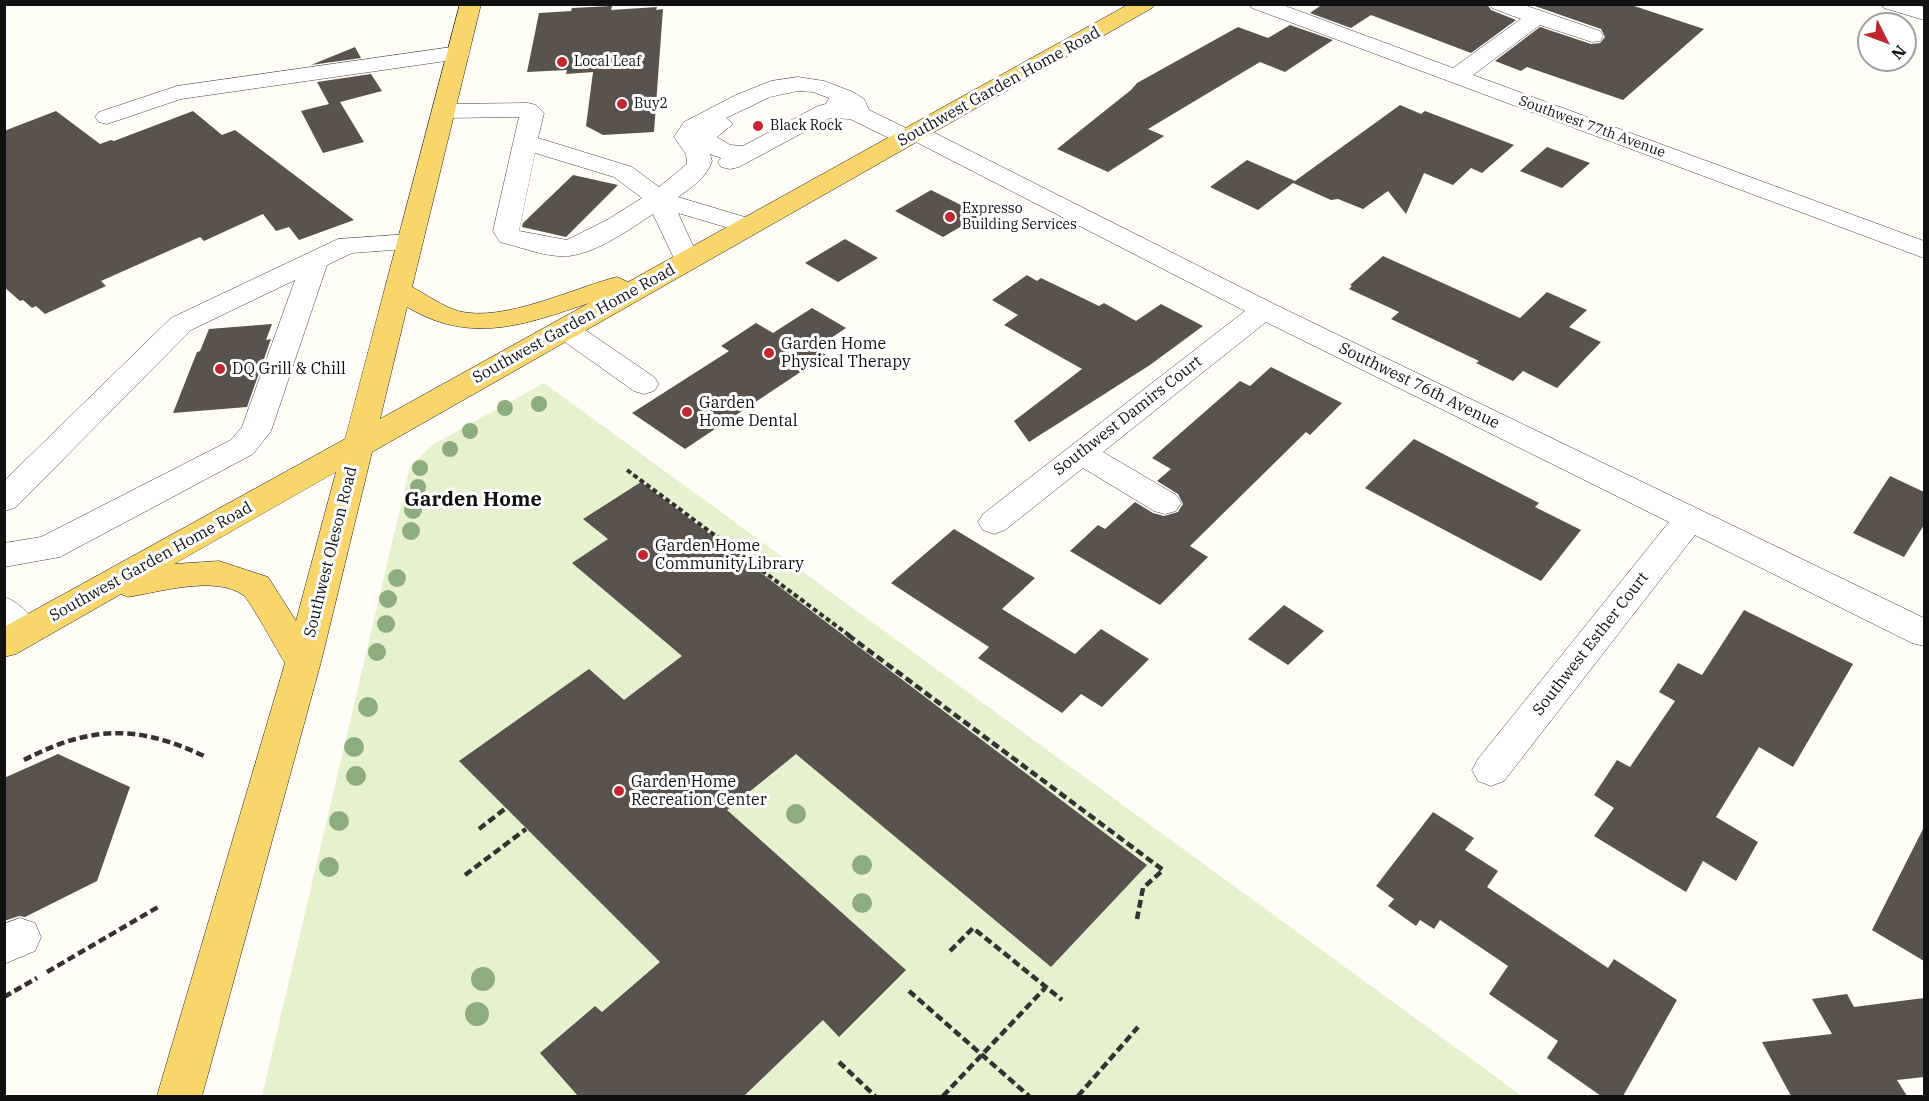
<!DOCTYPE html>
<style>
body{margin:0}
#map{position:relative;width:1929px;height:1101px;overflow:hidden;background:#fffdf5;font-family:"IBM Plex Serif",serif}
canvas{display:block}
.frame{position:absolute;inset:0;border:6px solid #111;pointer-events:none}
.north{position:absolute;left:1857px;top:12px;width:60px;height:60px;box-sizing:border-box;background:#fff;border:2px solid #a0a0a0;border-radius:50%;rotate:132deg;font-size:16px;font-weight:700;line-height:24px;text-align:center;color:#111}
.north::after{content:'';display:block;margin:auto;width:21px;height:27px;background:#c4262e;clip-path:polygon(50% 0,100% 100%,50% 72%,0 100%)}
</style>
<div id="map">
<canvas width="1929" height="1101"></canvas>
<div class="frame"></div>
<div class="north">N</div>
</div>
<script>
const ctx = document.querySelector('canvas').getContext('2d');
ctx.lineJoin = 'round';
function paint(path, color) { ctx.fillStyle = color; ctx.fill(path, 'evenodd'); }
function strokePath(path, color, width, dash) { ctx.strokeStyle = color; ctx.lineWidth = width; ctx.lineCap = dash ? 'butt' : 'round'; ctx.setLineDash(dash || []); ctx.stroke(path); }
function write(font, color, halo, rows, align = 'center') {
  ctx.font = font + ' "IBM Plex Serif",serif'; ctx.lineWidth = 6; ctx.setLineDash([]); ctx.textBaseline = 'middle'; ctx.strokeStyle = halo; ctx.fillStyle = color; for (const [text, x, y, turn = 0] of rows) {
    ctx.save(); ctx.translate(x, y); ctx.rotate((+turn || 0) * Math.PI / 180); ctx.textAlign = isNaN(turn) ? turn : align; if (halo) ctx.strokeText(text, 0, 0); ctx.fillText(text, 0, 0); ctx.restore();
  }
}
paint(new Path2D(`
 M544,383L1522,1096H262L410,466L434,444Z`), '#e6f2cf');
paint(new Path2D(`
 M1323,4H1487L1491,10L1516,20L1471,53L1371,15L1351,28L1310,13Z
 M1529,4H1628L1704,29L1623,100L1527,67L1521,71L1495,61L1540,27L1591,44L1600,43L1605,37L1601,29Z
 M612,6L611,10L657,7L656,10L663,9L654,132L603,135L586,126L593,72L566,74L567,70L527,72L539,13L571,11L572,8Z
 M1290,25L1333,40L1285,72L1260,62L1148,129L1164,136L1108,172L1057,149L1131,90L1137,83L1238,27L1268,38Z
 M355,47L361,58L311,65Z
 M371,74L382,91L340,102L364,142L323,153L301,111L329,104L317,82Z
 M1400,105L1421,114L1425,111L1514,145L1482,173L1471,168L1453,185L1424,173L1406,214L1388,191L1363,209L1338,199L1331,200L1293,183L1258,210L1210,187L1247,160L1295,181Z
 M56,111L100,144L111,140L114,141L193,111L222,135L235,130L354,220L299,240L289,227L276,231L263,214L204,241L200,237L101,281L106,286L45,314L36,306L32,308L23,300L20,301L4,287V131Z
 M1547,147L1590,163L1562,188L1520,171Z
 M573,175L618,185L566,237L522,227L523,223Z
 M931,190L981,215L943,237L895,211Z
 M845,239L878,258L838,282L805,263Z
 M1383,256L1520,318L1547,292L1587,310L1569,327L1601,342L1557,388L1523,371L1513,381L1476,363L1479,361L1391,319L1399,312L1349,289L1352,286L1350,285Z
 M1027,275L1037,281L1041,278L1099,306L1104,303L1136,321L1161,304L1203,326L1150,365L1029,442L1014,421L1082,369L1004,325L1018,315L992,300Z
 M812,308L846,328L816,348L826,355L685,449L632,413L729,351L721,346L756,323L773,333Z
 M272,324L266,340L271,339L247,407L173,413L197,352L200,351L209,329Z
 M1271,367L1342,403L1310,435L1306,432L1190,546L1208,557L1160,605L1070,551L1098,525L1105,529L1135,502L1153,513L1164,516L1178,512L1183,504L1178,494L1157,481L1171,469L1152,458L1240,381L1250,386Z
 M1414,439L1539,503L1535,507L1581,530L1541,581L1365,488Z
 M1890,476L1924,492V525L1904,557L1853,533Z
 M641,482L1147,865L1051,967L796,754L727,810L906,970L839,1037L823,1020L744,1096H578L540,1053L595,1006L602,1012L660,962L459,761L589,669L624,700L682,656L572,563L608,539L583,519Z
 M954,529L1035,578L1002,609L1075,654L1101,629L1149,659L1102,707L1081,694L1062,713L978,658L989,647L891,583Z
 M1284,605L1324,631L1288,665L1248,639Z
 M1744,610L1853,664L1793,767L1759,747L1716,817L1758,842L1736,881L1703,861L1686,892L1594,836L1614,808L1594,795L1617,760L1630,767L1675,701L1659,692L1678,663L1702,675Z
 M58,754L130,787L97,881L25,917L19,916L4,921V778Z
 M1433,812L1474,838L1465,850L1498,871L1487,887L1608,968L1614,959L1677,1000L1623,1096H1601L1547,1058L1558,1041L1489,994L1508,966L1440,920L1434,929L1420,920L1416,926L1388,906L1394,899L1376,886Z
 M1924,827V961L1872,930Z
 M1847,994L1854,1007L1924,998V1077L1897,1080L1907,1096H1791L1762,1042L1832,1034L1812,999Z`), '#5a524d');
const minor = new Path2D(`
 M1249,4H1280L1453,68L1521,19L1492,8L1489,4H1521L1600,31L1603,36L1600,41L1592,42L1540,25L1473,75L1924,241V258L1252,8Z
 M1881,4H1915L1924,7V20L1884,8Z
 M459,46L467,48L470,53L467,58L181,99L107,124L99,122L95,117L99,112L177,86Z
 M798,77L824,81L853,92L864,99L869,110L908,129L917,126L925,128L1274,304L1924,618V646L1912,643L1695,535L1504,781L1491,786L1478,781L1472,770L1478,759L1669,522L1266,322L1103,452L1176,495L1181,503L1176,511L1165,514L1154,511L1083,468L1005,530L994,534L983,530L978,522L983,514L1245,311L916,142L907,145L899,143L850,119L830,118L739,167L730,169L721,167L718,162L721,158L710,154L712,161C707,177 691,188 678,197L758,221L762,226L758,231L749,234L678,213L700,261L696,267L687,269L678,267L653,214C629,230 598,252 569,256C547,258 521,247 500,242L493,231L519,117L444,118L436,116L432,111L436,106L444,104L528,103L536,105L544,113L538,138L632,167L659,187L687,164L686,154L674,137L684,122L736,95L771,81ZM798,91L813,92L829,98L826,104L818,106L743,146L730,145L717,137L733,124L726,118L770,97ZM535,153L614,177L642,198L607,220L567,240L519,231Z
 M410,234L419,236L423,242L419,248L352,253L327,265L271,431L253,454L60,557L4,567V543L41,537L231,440L242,427L295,280L191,330L15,508L4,511V481L171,318L338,239Z
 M565,320L575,323L654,377L659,384L654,391L644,394L634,391L555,335L551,329L555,323Z
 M4,597C21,602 33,618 41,633L36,643C22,647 14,646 4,634Z
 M20,918L35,923L41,937L35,951L4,964V924Z`);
const major = new Path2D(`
 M460,4H481L412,287C427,295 442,306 458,311C503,323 573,288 617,277L628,282L1129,4H1155L1152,8L372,452L321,662L202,1096H157L285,663C278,652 250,600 243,595C216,575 159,592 128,597L121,594L16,654L4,657V627L345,439ZM589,303L380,419L407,307C471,345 524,325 589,303ZM336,472L296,621L268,577L219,561L174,564Z`);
strokePath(minor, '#444', 1);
strokePath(major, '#222', 1);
strokePath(new Path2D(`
 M627,470L850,636`), '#333', 4, [5, 3]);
strokePath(new Path2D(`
 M848,635L1163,870L1143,888L1137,919
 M24,760C90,726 136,724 204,756
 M479,829L506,808
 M465,875L526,829
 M950,951L973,928L1062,1000
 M47,972L158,907
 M909,991L1029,1096
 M4,997L37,978
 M839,1062L875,1096
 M943,1096L1046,987
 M1078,1096L1138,1027`), '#333', 4.5, [8, 4]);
paint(minor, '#fff');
paint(major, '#f9d66b');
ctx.fillStyle = '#8dad7f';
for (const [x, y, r] of [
 [539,404,8],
 [505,408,8],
 [470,431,8],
 [450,449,8],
 [420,468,8],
 [418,487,8],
 [413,510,9],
 [411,531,9],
 [397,578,9],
 [388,599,9],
 [386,624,9],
 [377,652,9],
 [368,707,10],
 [354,747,10],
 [356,776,10],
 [796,814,10],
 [339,821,10],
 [862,865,10],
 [329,867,10],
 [862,903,10],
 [483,979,12],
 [477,1014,12]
]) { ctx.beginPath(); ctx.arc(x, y, r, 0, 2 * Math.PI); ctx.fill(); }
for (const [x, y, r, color] of [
 [562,62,6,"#c4262e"],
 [622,104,6,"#c4262e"],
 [758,126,6,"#c4262e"],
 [950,217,6,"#c4262e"],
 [769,353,6,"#c4262e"],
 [220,369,6,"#c4262e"],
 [687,412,6,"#c4262e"],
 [643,555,6,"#c4262e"],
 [619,791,6,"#c4262e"]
]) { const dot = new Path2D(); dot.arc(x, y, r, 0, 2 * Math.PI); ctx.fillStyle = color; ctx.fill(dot); strokePath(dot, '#fff', 2); }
write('14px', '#111', '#fff', [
 ["Local Leaf",574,62],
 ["Buy2",634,104],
 ["Black Rock",770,126],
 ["Expresso",962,209],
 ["Building Services",962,225]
], 'left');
write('14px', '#111', '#fff', [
 ["Southwest 77th Avenue",1592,127,20]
]);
write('16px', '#111', '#fff', [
 ["Southwest Garden Home Road",999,87,-29],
 ["Southwest Garden Home Road",574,324,-29],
 ["Southwest 76th Avenue",1419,386,26],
 ["Southwest Damirs Court",1128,416,-38],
 ["Southwest Oleson Road",331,552,-76],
 ["Southwest Garden Home Road",151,562,-29],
 ["Southwest Esther Court",1591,644,-52]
]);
write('16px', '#111', '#fff', [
 ["Garden Home",781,344],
 ["Physical Therapy",781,362],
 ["DQ Grill & Chill",232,369],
 ["Garden",699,403],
 ["Home Dental",699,421],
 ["Garden Home",655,546],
 ["Community Library",655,564],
 ["Garden Home",631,782],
 ["Recreation Center",631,800]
], 'left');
write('bold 20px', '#111', '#fff', [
 ["Garden Home",473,500]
]);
</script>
